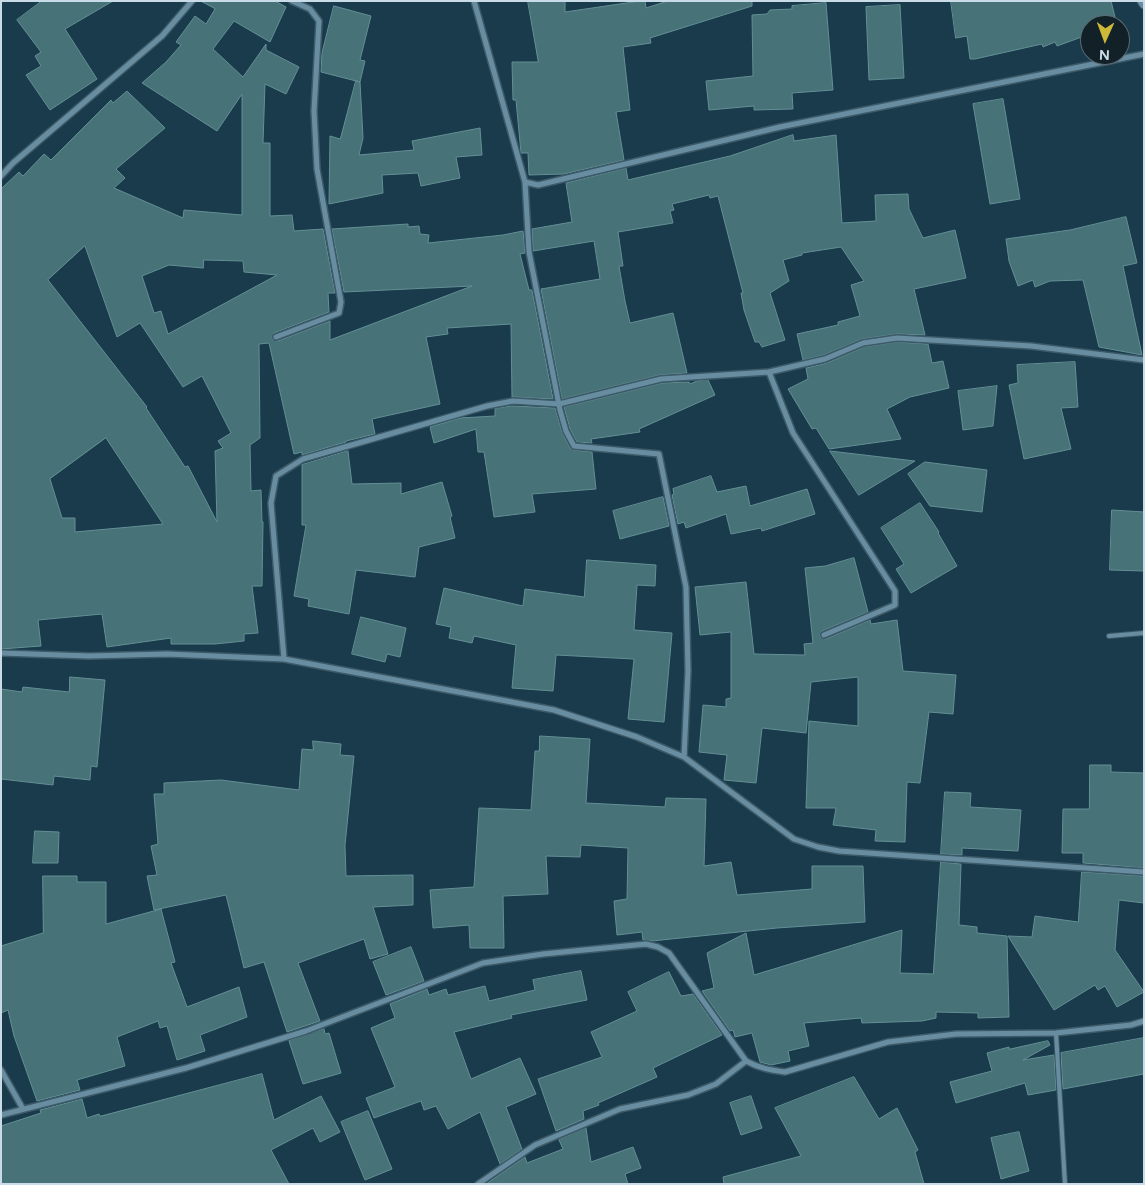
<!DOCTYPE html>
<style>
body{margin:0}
#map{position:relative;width:1145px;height:1185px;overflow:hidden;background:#1a3b4c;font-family:Figtree,sans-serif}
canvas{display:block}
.frame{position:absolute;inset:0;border:2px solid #c9dbe6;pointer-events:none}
.north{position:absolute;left:1080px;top:15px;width:50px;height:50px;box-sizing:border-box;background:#122028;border:1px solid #5b6b74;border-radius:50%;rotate:182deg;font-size:14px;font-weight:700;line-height:20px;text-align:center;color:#c9dbe6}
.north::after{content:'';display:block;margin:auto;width:18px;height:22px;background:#ceb837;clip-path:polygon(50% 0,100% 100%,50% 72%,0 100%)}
</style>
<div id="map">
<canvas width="1145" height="1185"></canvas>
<div class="frame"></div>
<div class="north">N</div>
</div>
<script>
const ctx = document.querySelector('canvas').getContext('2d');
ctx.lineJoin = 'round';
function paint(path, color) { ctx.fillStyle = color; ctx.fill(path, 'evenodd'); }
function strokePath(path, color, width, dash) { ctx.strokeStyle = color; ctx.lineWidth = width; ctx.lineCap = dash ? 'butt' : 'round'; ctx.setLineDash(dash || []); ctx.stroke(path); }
const building = new Path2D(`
 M42,1H113L65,29L97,79L50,110L26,75L41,66L35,56L41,52L17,20Z
 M201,1H275L286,7L270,42L234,21L213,49L243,77L266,44V50L299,67L286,94L265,84L263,143H270V216L292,215L294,231L323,229L335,293H328L329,312L274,333L272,336L273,340L278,341L330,321V340L472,286L344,292L332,229L408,224V227L419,226L420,234L429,235L428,243L503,235L523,231L525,253L520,254L529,290H532L553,399L512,397L511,324L447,328L448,334L426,337L440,404L372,419L375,434L346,441V442L302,455V452L294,454L269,343L259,344L260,438L250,445L251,491L261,490L262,522H263L262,586H252L258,633L244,634V641L215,644H171V638L107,647L102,614L38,620L41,646L1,649V189L19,172L23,176L44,154L51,160L111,100L113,103L127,91L165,128L116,169L125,178L114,188L183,218L184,210L242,215V94L217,131L142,83L166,62L181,45L176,42L195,16L206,24L215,9ZM85,246L117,337L140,323L183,387L202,376L231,433L218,441L223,448L215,451L217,522L188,466L185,467L146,408L147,407L48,280ZM204,260L243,261L244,272L277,275L168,334L161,311L154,313L142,276L169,265L203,268ZM106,438L163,524L75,532V518H62L50,479Z
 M528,1H565V12L640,1H645L646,8L668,1H752V6L650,38L651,43L623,47L630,110L616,112L624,160L564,174L529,175L528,153H521L516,100H513L512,62H538Z
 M951,1H1111L1117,25H1090V36V34L1057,46L1055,42L1043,47L1042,44L975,59H970L967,36L956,38Z
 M826,3L833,90L792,93L793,109L754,110V106L709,110L706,81L753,76L752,15L767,14L770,10L792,9V6Z
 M900,5L904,78L869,80L866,7Z
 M334,6L371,16L360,60L365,61L360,82L321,72L322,53Z
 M356,81L360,82L363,138L359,155L414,150L412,141L480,128L482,155L456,157L460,178L421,186L418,173L382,175L383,193L329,204L330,136L340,139Z
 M1003,99L1020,199L990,204L973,104Z
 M793,135L794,141L836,135L842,223L876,221L875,195L908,194L909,209L923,238L955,230L966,278L914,289L925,335L897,334L862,339L824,355L803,360L797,334L838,325V322L860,316L851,285L864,281L841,247L802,253V255L783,260L789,281L770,293L785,340L762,347L759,342H755L744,310L741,293H743L718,196L710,198L709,195L672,204L674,210L670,211L673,223L618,232L623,266H619L625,301L630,323L673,313L687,373L660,375L562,399L541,289L600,279L594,241L533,251L532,229L572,222L566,183L626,168L628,180L730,156Z
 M1126,217L1137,263L1123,266L1142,355L1099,347L1083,280L1050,281L1035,287L1033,280L1018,286L1009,261L1006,239L1070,230Z
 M897,342L928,344L932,363L943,361L949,388L910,397L887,409L901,439L829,449L816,428L812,429L788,389L808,379L806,368L827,363L864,347Z
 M1075,362L1078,407L1061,408L1071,449L1024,459L1009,385L1018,383L1017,365Z
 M708,380L715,395L639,429L640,432L591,439L592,443L577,442L570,429L564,407L662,383L689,382L690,384L697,381Z
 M997,386L993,426L963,430L958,391Z
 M512,406L555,408L562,432L570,448L574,450L592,452L596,489L532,494L535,512L494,517L484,452H478L476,429L434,443L430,427L460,418L495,416V409Z
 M348,451L352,484L401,483V494L442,482L452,516L450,517L455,538L419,547L415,577L356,570L349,614L308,606L309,599L294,596L306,525H302V465Z
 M830,451L915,461L859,495Z
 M925,462L987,470L982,512L930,506L908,474Z
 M711,476L717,492L746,486L750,506L807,489L815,514L762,531L761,528L731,534L726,514L686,528L684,522L678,524L672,495L674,494L673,489Z
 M663,497L669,526L620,539L613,511Z
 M920,503L939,532L938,533L957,566L911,593L896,569L904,564L881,528Z
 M1112,510L1144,512V571L1110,570Z
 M854,558L868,612L822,631L820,635L821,638L826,639L870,620L871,624L897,620L903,671L956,675L953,714L929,712L920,783L907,782L905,842L875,841L876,830L833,825L836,808H806L809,721L858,726V677L811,682L806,733L762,728L756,783L724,780L727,755L699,752L703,705L726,707V699L731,698V632L700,635L695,587L746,582L754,654L805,655L804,644L813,643L805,568L825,566Z
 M587,560L656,565L655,586L637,585L634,630L672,633L664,722L628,719L634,659L556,655L553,691L512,688L516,645L474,636L472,643L449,638L451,627L436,624L444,588L523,606L525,589L584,597Z
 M361,617L406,628L400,657L387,654L385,662L352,654Z
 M70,677L105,680L97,767L91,766L90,780L54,776L53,785L1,779V689L22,692L23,687L69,692Z
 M540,736L590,739L586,803L665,807L666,798L706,799L704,866L731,862L737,895L812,889V866H863L865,922L777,928L652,941L643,940L642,932L617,935L614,901L627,899L628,848L581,845L580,857L546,856L548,894L503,896L504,948H470L469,925L433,928L430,890L474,887L479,808L531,810L535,751H539Z
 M313,741L341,744L340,755L354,756L345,845L346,876L413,875V905L373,907L388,954L370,959L364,939L298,963L320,1021L287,1032L264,962L244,968L226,895L154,910L147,876L157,875L151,846L158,844L154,794H164V783L221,780L299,790L302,749L313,750Z
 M1090,765H1111V772L1144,773V868L1083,863V853H1062L1063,809H1089Z
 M945,792L971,793L970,807L1021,810L1018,851L962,848V855L941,854Z
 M35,831L59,832L58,863H33Z
 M941,862L961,864L959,925L977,927V933L1007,936L1009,1017L978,1018V1013L936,1012V1018L922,1021L862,1023L861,1018L804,1023L809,1046L788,1051L790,1061L771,1065L760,1062L752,1033L735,1037L733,1030L730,1031L702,991L714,988L707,953L746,933L754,975L902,930L900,973L933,974Z
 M1082,872L1144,876V903L1119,900L1115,950L1144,992L1117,1007L1105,986L1098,990L1095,985L1054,1010L1008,936L1032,937L1035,916L1078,922Z
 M43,876H77V882H106V924L161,909L175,962L171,963L187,1007L239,987L247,1017L200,1035L205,1051L177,1060L167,1026L160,1028L158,1021L117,1037L125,1066L77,1080L80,1090L37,1101L14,1036L8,1010L1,1013V946L43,933Z
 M411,947L424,981L386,995L373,962Z
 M581,971L587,1000L511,1015L512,1018L454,1032L471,1079L520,1058L536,1094L506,1107L522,1149L500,1164L480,1112L448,1129L436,1106L424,1110L421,1101L374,1118L366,1098L395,1087L371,1028L395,1018L390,1004L427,989L429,995L446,989L448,995L485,986L489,1001L535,990L533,980Z
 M669,972L681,996L693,994L722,1035L653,1068L657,1077L598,1103L599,1105L583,1111L584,1119L556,1131L538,1079L602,1057L591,1032L637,1011L628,992Z
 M324,1029L325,1034L329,1033L341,1073L303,1084L289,1041Z
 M1144,1038V1074L1063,1089L1061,1053Z
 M1048,1041L1050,1045L1023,1060L1054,1055L1056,1090L1028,1095L1025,1083L956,1103L950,1082L992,1071L987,1053L1009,1047V1049Z
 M262,1074L274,1120L321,1096L340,1132L320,1142L313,1128L271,1150L289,1184H1V1126L41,1113L40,1110L82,1099L87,1118L99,1114L100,1116Z
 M854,1077L879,1119L897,1108L918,1150L915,1152L924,1184H724L723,1177L801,1156L775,1108Z
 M751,1096L762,1128L741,1135L730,1103Z
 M368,1111L392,1169L365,1180L341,1122Z
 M586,1128L591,1162L633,1147L641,1168L625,1174L628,1184H486L525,1157L527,1163L563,1149L559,1140Z
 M1019,1132L1029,1171L1001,1179L991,1138Z`);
paint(building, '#467278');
strokePath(building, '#638f95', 1);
const service = new Path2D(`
 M1109,636L1144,633
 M1056,1033L1065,1184`);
const minor = new Path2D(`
 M474,1L525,182L538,185L780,127L1144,54
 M1,176L13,163L162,36L192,1
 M525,182L529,252L560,410L566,431L574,446L659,454L686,587L688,671L684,757
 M276,337L339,313L341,302L317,169L314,111L319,21L310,9L292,1
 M824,635L895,605V591L793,433L769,372L825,359L863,343L897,338L1031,346L1144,360
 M1,653L89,656L167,654L284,659L554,710L637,737L684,757L794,839L818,847L839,851L1144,872
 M284,659L271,503L276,476L303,459L487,406L513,401L559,404L661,379L769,372
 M1,1070L23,1109
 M1,1115L186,1068L306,1031L483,963L543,954L646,944L658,947L669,953L746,1061C759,1068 770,1070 785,1072L888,1042L956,1034L1056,1033L1131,1025L1144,1021
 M478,1184L535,1145L620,1109L688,1095L716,1084L746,1061`);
const tertiary = new Path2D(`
 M1142,1L1144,4`);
strokePath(service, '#3c5a68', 6);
strokePath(minor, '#3c5a68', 8);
strokePath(tertiary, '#3c5a68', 11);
strokePath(service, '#698da0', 4);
strokePath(minor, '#698da0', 5);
strokePath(tertiary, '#698da0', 9);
</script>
